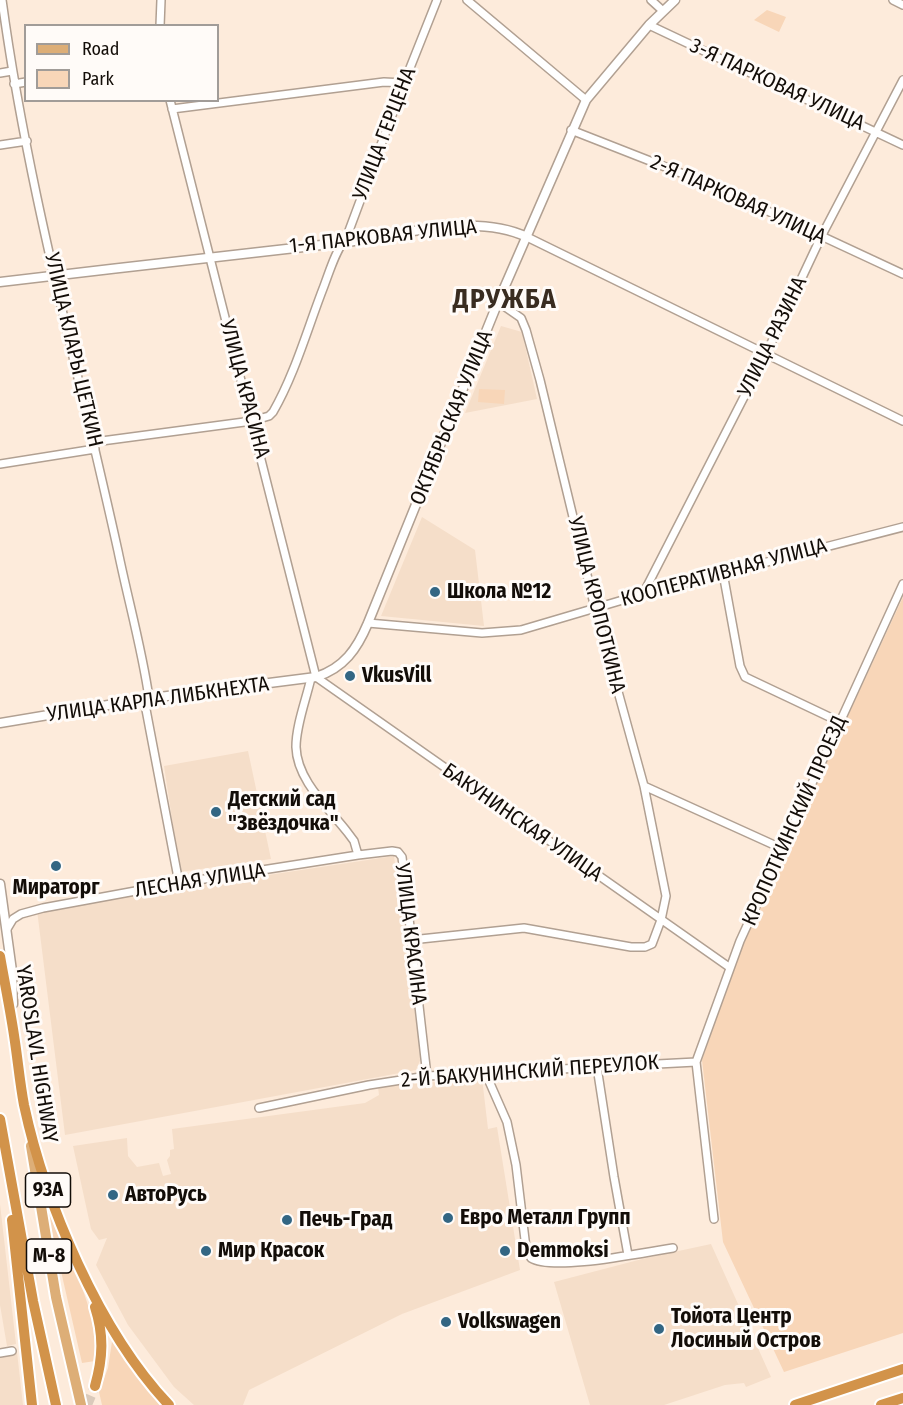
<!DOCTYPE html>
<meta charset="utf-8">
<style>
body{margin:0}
#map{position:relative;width:903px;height:1405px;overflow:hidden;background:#fdebdb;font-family:"Fira Sans Condensed",sans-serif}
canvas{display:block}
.legend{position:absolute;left:24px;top:24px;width:195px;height:78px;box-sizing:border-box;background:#fffbf8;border:2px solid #a19c98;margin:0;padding:8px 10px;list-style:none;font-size:18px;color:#130d08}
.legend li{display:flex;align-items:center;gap:12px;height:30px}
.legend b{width:30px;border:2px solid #a19c98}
</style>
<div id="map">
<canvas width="903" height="1405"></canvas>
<ul class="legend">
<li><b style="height:8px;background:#ddae77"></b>Road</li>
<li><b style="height:16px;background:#f8d6b8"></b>Park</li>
</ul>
</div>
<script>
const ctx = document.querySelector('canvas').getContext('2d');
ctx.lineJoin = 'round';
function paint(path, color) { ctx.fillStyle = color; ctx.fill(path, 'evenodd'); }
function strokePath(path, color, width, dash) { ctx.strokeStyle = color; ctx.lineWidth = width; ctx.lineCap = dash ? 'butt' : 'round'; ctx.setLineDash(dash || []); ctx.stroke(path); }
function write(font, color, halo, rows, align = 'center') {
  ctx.font = font + ' "Fira Sans Condensed",sans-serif'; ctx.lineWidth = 6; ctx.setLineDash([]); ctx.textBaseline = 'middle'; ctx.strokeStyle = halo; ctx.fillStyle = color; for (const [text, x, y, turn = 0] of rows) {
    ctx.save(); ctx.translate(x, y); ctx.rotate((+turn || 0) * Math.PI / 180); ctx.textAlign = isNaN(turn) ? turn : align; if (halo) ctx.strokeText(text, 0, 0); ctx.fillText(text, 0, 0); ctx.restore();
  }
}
paint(new Path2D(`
 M501,326L522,332L537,399L465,413Z
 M422,517L475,550L484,626L381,616Z
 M248,751L271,859L180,872L164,766Z
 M394,856L421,1058L416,1070L65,1135L37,910Z
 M482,1078L488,1129L497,1127L520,1270L402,1314L249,1390L243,1405H194L174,1387L128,1325L96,1265L107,1238L99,1240L91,1229L73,1146L127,1138L128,1156L137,1167L159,1163L163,1176L171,1174L167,1160L170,1156V1150L174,1149L172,1129L365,1103L379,1095L378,1087Z
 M0,1204L16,1344L7,1346L0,1305Z
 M711,1244L771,1377L746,1387L744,1383L725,1385L664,1405H590L554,1282L646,1258Z
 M17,1352L23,1405H0V1356Z`), '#f5dec9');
paint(new Path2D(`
 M767,10L786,17L779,32L754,20Z
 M479,389L505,390L504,404L478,402Z
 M903,597V1333L784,1372L723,1242L702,1060L743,942Z
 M47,1210C68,1257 99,1308 95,1361L82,1363Z
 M113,1335L166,1405H102L99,1392L108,1368Z`), '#f8d6b8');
strokePath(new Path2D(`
 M87,1405L95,1386`), '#dacabb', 10, [10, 5]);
const minor = new Path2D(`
 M2,0C27,185 78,369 118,551C128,600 142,649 149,698
 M467,0L586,100
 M651,0L663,11
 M893,0L903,5
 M649,25L903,145
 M160,26L161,0
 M0,73L12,71
 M14,84L26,82
 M170,100L316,677L729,967
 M172,109L384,82L404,83
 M571,130L714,186L903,274
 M0,145L27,141
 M527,237L903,421
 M94,442L252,421L269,416L273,412C295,374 308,327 324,286C330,270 336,250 347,236L404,83L437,0
 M0,464L95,449
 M723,573L740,666L745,677L840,722
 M643,594L766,354L821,237L903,80
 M368,623L482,633L521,630L643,594L903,527
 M311,678C306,700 296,725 296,747C297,781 329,808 348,833L354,841L358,855L392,851L398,852L402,857L427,1076
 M144,699L179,883
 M644,786L783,849
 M7,929L13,919L21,914L43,908L179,883L358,855
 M411,940L524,928L631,947H645L652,944L661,920L666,896L644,786L595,608L540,380L526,330L521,318L498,302
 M597,1067L614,1177L628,1255
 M485,1072L507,1122L516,1165L526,1248L531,1258C553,1272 645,1252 673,1248
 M259,1108L369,1085L427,1076L696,1062
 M714,1219L696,1062L740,941L903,584
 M0,1353L12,1351`);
const tertiary = new Path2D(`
 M0,282C113,269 226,255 339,243C397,237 472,211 527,237
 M0,723L144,699L316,677C344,668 357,649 368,623L498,302L586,100L649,25L675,0
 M0,884L12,971L13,1004`);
const primary = new Path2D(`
 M31,1146L56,1297L81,1405`);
const trunk = new Path2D(`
 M0,956C5,985 11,1013 15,1042C18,1062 20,1084 24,1105C45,1203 99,1331 169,1405
 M0,1119L33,1301L56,1405
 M12,1220L32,1405
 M95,1307C104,1335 103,1358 95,1386
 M795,1405L903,1369
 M881,1405L903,1398`);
strokePath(minor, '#b1a092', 10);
strokePath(tertiary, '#b1a092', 11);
strokePath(primary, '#fff', 14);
strokePath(trunk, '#fff', 14);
strokePath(minor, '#fff', 7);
strokePath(tertiary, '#fff', 8);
strokePath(primary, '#ddae77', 10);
strokePath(trunk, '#d2934a', 10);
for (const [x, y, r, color] of [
 [435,592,6,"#336683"],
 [350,676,6,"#336683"],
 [216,812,6,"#336683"],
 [56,866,6,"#336683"],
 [113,1195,6,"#336683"],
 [448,1218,6,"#336683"],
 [287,1220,6,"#336683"],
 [206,1251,6,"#336683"],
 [505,1251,6,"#336683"],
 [446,1322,6,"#336683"],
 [659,1329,6,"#336683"]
]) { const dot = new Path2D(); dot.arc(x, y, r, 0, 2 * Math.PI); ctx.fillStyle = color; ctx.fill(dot); strokePath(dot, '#fffbf8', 2); }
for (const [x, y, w] of [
 [48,1190,45],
 [49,1256,45]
]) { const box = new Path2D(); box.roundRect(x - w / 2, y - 17, w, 34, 4.5); ctx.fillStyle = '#fffbf8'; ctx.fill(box); strokePath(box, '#130d08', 1.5); }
write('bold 20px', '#130d08', null, [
 ["93A",48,1190],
 ["М-8",49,1256]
]);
write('21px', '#130d08', '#fffbf8', [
 ["3-Я ПАРКОВАЯ УЛИЦА",777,85,25],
 ["УЛИЦА ГЕРЦЕНА",385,134,-69],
 ["2-Я ПАРКОВАЯ УЛИЦА",738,200,24],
 ["1-Я ПАРКОВАЯ УЛИЦА",383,237,-6],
 ["УЛИЦА РАЗИНА",773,337,-64],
 ["УЛИЦА КЛАРЫ ЦЕТКИН",73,350,77],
 ["УЛИЦА КРАСИНА",244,389,75],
 ["ОКТЯБРЬСКАЯ УЛИЦА",452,418,-68],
 ["КООПЕРАТИВНАЯ УЛИЦА",724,573,-15],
 ["УЛИЦА КРОПОТКИНА",596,605,76],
 ["УЛИЦА КАРЛА ЛИБКНЕХТА",158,700,-8],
 ["КРОПОТКИНСКИЙ ПРОЕЗД",795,821,-66],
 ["БАКУНИНСКАЯ УЛИЦА",522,823,35],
 ["ЛЕСНАЯ УЛИЦА",200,881,-9],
 ["УЛИЦА КРАСИНА",410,934,83],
 ["YAROSLAVL HIGHWAY",36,1054,81],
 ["2-Й БАКУНИНСКИЙ ПЕРЕУЛОК",530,1072,-4]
]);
write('bold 21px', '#130d08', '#fffbf8', [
 ["Школа №12",447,592],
 ["VkusVill",362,676],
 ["Детский сад",228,800],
 ["\"Звёздочка\"",228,824],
 ["Мираторг",56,888,"center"],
 ["АвтоРусь",125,1195],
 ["Евро Металл Групп",460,1218],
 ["Печь-Град",299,1220],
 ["Мир Красок",218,1251],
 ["Demmoksi",517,1251],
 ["Тойота Центр",671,1317],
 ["Лосиный Остров",671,1341],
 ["Volkswagen",458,1322]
], 'left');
ctx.letterSpacing = '1.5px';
write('bold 27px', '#392c20', '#fffbf8', [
 ["ДРУЖБА",505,300]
]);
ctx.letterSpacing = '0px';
</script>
